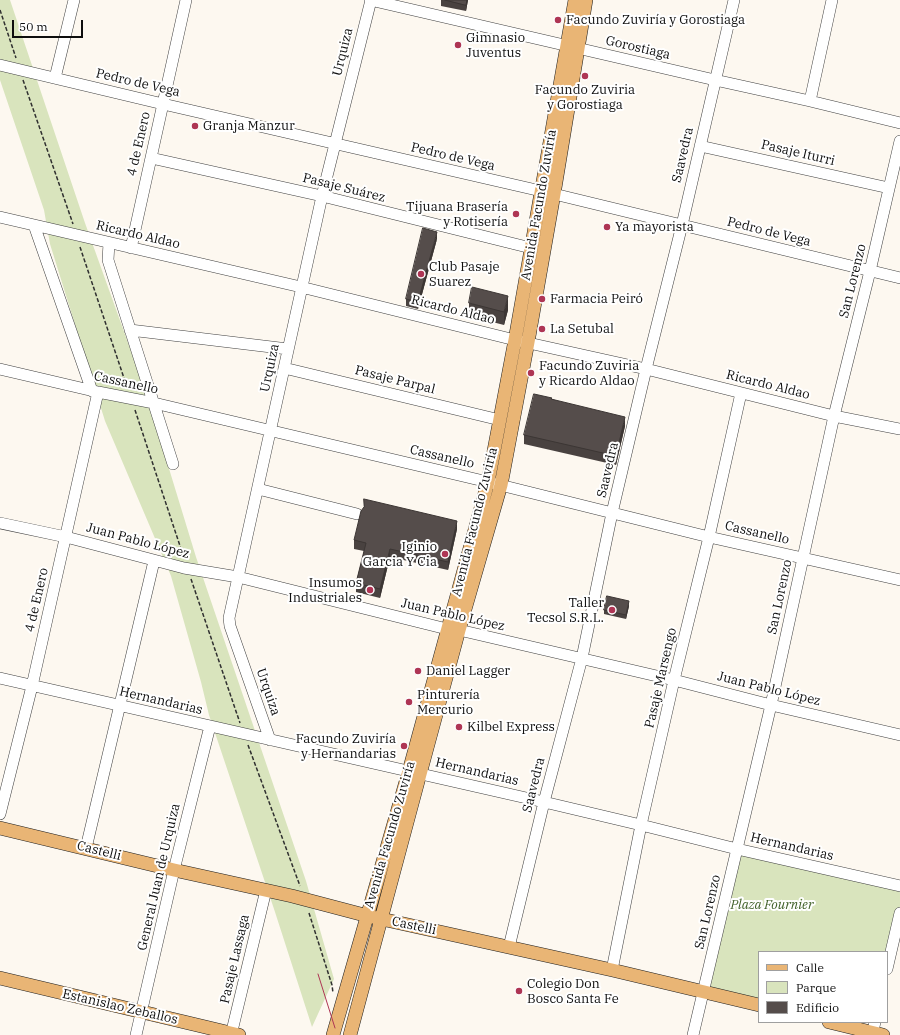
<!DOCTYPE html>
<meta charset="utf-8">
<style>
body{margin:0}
#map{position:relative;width:900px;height:1035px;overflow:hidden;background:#fdf8f0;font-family:"IBM Plex Serif",serif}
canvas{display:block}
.legend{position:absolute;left:758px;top:951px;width:130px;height:72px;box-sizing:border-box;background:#fff;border:1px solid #9f9f9f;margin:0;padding:5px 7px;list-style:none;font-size:12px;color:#0e0e0e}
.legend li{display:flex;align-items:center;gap:8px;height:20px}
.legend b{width:20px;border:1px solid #9f9f9f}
.scale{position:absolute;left:12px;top:20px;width:71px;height:18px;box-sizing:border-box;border:2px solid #0e0e0e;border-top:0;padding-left:5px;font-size:12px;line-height:14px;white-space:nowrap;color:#0e0e0e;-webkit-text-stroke:3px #fff;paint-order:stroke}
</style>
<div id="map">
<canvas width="900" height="1035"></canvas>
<ul class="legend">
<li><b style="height:5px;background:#e9b575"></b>Calle</li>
<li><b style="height:11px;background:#d9e4bd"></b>Parque</li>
<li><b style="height:11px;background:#554d4b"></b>Edificio</li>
</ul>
<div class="scale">50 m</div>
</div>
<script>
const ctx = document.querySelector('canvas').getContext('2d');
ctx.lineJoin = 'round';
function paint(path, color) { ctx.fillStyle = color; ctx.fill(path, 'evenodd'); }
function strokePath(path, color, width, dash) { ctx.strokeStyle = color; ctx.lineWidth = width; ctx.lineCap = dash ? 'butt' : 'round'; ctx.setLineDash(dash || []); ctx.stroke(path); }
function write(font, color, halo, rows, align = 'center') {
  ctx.font = font + ' "IBM Plex Serif",serif'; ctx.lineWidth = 4; ctx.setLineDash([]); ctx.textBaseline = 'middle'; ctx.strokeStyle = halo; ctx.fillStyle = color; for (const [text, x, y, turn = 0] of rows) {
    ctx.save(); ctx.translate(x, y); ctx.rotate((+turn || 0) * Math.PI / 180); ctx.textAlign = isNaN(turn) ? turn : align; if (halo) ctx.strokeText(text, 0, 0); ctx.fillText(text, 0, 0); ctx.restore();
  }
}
paint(new Path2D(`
 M0,0H10L85,223L145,390L196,557L306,881L334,979L312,1027L275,912L209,715L201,682L171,576L105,421L50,244L44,210L0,80Z
 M737,849L900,886V913L887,952H759V1005L703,991Z`), '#d9e4bd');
const minor = new Path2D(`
 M370,0L715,80L810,101L900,123
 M0,65L163,104L554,194L900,278
 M55,78L74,0
 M810,101L832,0
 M700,146L889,188
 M151,158L322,196L531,248
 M0,217L301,287L515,340L646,369L834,416L900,429
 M34,225L92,391
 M109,243L108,260L173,464
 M131,248L186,0
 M130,330L288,349
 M284,368L500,420
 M0,369L98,392L154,403L488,482L709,537L900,580
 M258,489L357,514
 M0,523L66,537L184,568L238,577L447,629L459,630L674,680L771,705L900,735
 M0,678L544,802L641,825L737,849L900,886
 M270,740L230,626L229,618L322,196L371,0
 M0,814L32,686L98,392
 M86,848L154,561
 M509,947L544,802L582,658L612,513L646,369L682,225L734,0
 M887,969L900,913
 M612,970L641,825L674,680L709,537L741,393
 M136,1035L174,870L210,726
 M231,1035L266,890
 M693,1035L771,705L803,558L834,416L870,271L900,141
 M872,1035L875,1022`);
const major = new Path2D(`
 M0,828L174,870L292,896L368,916L612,970L759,1005
 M0,978L239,1035
 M829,1022L883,1035
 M333,1035L409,771L488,482L515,340L575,0
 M350,1035L420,774L459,630L501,485L528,342L554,194L586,0`);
strokePath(minor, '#414141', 12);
strokePath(major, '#1f1f1f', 14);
strokePath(new Path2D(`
 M0,10L16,58
 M23,80L73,224
 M80,247L127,387
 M135,410L184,558
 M191,579L240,723
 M248,745L300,886
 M309,913L332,985L333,993`), '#303030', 1.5, [4, 2]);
strokePath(minor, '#fff', 11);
strokePath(major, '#e9b575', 13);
strokePath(new Path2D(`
 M318,974L335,1028`), '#ae3554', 1);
paint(new Path2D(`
 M441,0H468L466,11L441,6Z
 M437,239L418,309L406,306V299Z
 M469,303L508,310L504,325L469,316Z
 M552,399L625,426L616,465L524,444V435Z
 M457,529L448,570L390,557L380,598L356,592V583L364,551L354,549V540Z
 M629,606L626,619L604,614V610Z`), '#494240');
paint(new Path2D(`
 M467,0H468L466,11V5Z
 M437,232V239L418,309V302Z
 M508,296V310L504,325V312Z
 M625,417V426L616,465V456Z
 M457,521V529L448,570V562Z
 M390,549V557L380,598V589Z
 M629,601V606L626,619V615Z`), '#3c3634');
const building = new Path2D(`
 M445,0H467L466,5Z
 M423,228L437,232L418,302L406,299Z
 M472,287L508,296L504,312L469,303Z
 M534,394L552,398L551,399L625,417L616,456L524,435Z
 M364,499L457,521L448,562L390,549L380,589L356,583L366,543L354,540L361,511L364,507Z
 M607,596L629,601L626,615L604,610Z`);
paint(building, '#554d4b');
strokePath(building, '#3c3634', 1);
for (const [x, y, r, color] of [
 [558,20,4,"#ae3554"],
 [458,45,4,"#ae3554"],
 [585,76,4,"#ae3554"],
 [195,126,4,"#ae3554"],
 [516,214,4,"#ae3554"],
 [607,227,4,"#ae3554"],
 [421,274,4,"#ae3554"],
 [542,299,4,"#ae3554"],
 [542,329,4,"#ae3554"],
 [531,373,4,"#ae3554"],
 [445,554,4,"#ae3554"],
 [370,590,4,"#ae3554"],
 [612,610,4,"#ae3554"],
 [418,671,4,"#ae3554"],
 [409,702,4,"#ae3554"],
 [459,727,4,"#ae3554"],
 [404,746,4,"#ae3554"],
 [519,991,4,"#ae3554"]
]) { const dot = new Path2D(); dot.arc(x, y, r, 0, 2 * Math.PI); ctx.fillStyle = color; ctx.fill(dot); strokePath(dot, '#fff', 1.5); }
write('13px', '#0e0e0e', '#fff', [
 ["Facundo Zuviría y Gorostiaga",566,20],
 ["Gimnasio",466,38],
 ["Juventus",466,53],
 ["Facundo Zuviria",585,90,"center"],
 ["y Gorostiaga",585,105,"center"],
 ["Granja Manzur",203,126],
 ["Tijuana Brasería",508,207,"right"],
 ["y Rotisería",508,222,"right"],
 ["Ya mayorista",615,227],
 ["Club Pasaje",429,267],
 ["Suarez",429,282],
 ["Farmacia Peiró",550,299],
 ["La Setubal",550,329],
 ["Facundo Zuviria",539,366],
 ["y Ricardo Aldao",539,381],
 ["Iginio",437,547,"right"],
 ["Garcia Y Cia",437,562,"right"],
 ["Insumos",362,583,"right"],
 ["Industriales",362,598,"right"],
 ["Taller",604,603,"right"],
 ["Tecsol S.R.L.",604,618,"right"],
 ["Daniel Lagger",426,671],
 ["Pinturería",417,695],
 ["Mercurio",417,710],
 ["Kilbel Express",467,727],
 ["Facundo Zuviría",396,739,"right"],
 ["y Hernandarias",396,754,"right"],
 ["Colegio Don",527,984],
 ["Bosco Santa Fe",527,999]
], 'left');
write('13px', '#0e0e0e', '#fff', [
 ["Gorostiaga",638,48,13],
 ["Urquiza",343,52,-76],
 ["Pedro de Vega",138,83,13],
 ["4 de Enero",139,144,-77],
 ["Pasaje Iturri",798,153,13],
 ["Saavedra",683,155,-77],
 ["Pedro de Vega",453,157,13],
 ["Pasaje Suárez",344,188,14],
 ["Avenida Facundo Zuviría",539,205,-80],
 ["Pedro de Vega",769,232,14],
 ["Ricardo Aldao",138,235,13],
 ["San Lorenzo",853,281,-76],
 ["Ricardo Aldao",453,310,14],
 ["Urquiza",270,368,-78],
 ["Pasaje Parpal",395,380,14],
 ["Cassanello",126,383,12],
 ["Ricardo Aldao",768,385,14],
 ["Cassanello",442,457,13],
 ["Saavedra",608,470,-77],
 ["Avenida Facundo Zuviría",475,522,-76],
 ["Cassanello",757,533,13],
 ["Juan Pablo López",138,541,15],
 ["San Lorenzo",780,597,-78],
 ["4 de Enero",37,600,-77],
 ["Juan Pablo López",453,615,13],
 ["Pasaje Marsengo",661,678,-77],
 ["Juan Pablo López",769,689,14],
 ["Urquiza",268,692,71],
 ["Hernandarias",161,701,13],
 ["Hernandarias",477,772,13],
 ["Saavedra",534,785,-76],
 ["Avenida Facundo Zuviría",390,835,-74],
 ["Hernandarias",792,847,13],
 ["Castelli",99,851,14],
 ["General Juan de Urquiza",159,877,-77],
 ["San Lorenzo",708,912,-77],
 ["Castelli",414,926,12],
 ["Pasaje Lassaga",235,959,-77],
 ["Estanislao Zeballos",120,1007,13]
]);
write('italic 13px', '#3d5e25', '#fff', [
 ["Plaza Fournier",772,905]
]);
</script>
